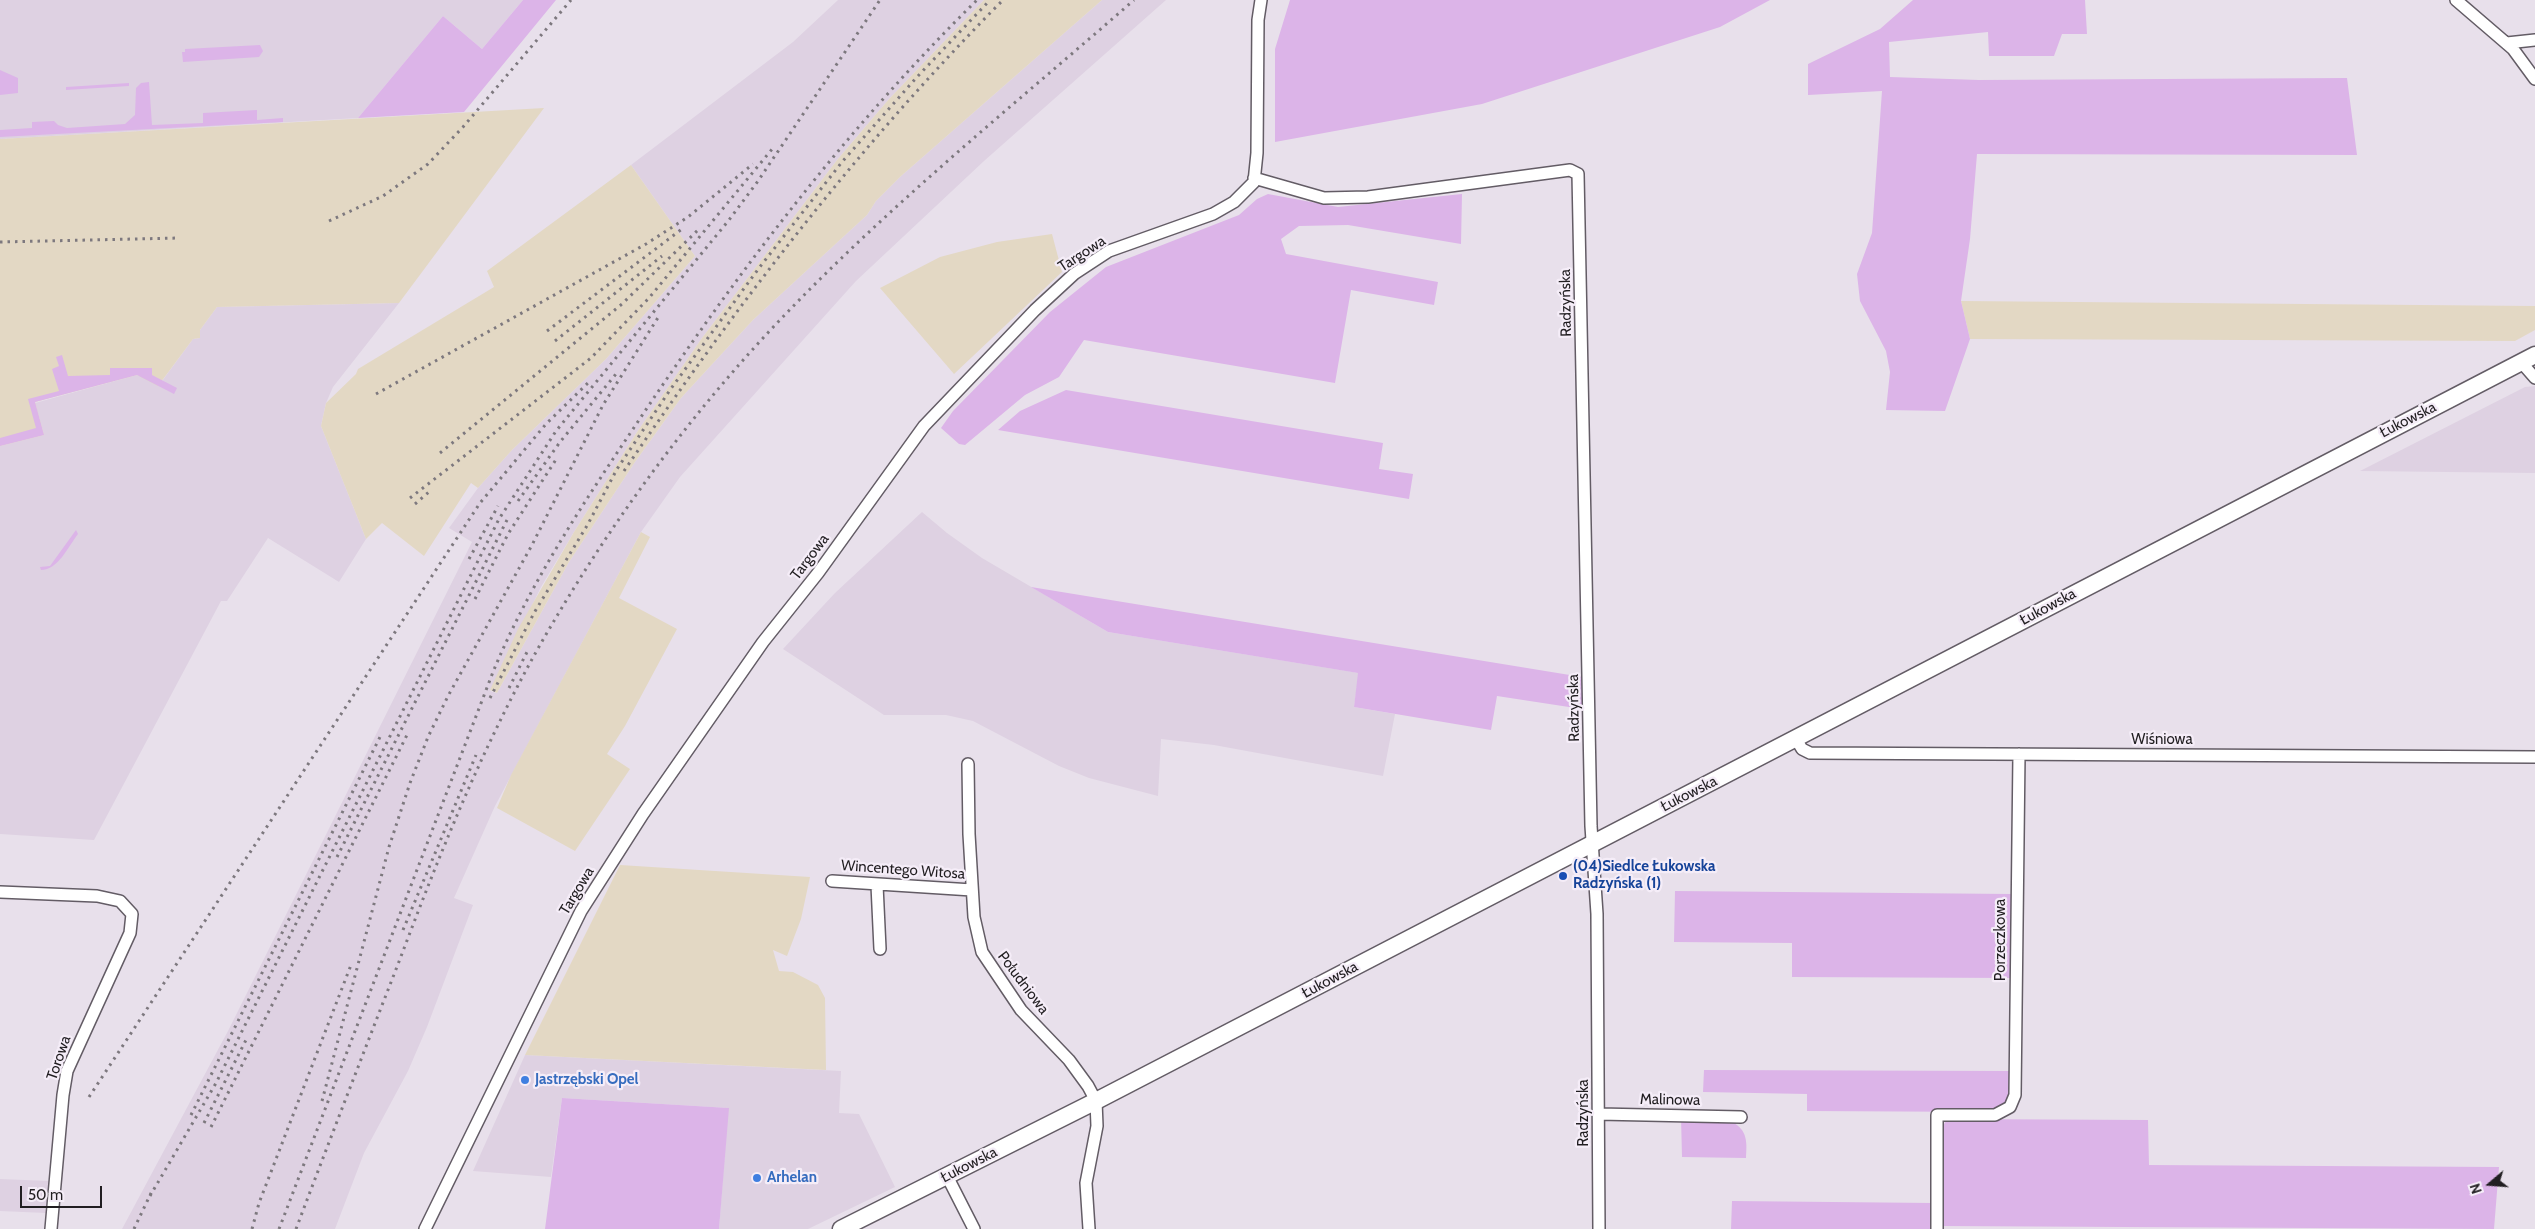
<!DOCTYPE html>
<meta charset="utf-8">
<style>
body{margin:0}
#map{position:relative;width:2535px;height:1229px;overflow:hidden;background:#e8e0eb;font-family:Cabin,sans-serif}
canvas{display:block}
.north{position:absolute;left:2465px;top:1159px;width:50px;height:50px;-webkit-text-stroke:4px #f5edf8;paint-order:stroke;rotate:252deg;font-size:14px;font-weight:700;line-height:20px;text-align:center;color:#211e21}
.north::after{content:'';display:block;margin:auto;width:18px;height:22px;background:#211e21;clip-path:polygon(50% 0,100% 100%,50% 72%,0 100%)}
.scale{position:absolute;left:20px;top:1186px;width:82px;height:22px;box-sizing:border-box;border:2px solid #211e21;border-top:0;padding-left:6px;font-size:15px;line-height:18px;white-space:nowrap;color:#211e21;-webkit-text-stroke:4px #f5edf8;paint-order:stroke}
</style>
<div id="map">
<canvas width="2535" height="1229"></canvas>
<div class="north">N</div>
<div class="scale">50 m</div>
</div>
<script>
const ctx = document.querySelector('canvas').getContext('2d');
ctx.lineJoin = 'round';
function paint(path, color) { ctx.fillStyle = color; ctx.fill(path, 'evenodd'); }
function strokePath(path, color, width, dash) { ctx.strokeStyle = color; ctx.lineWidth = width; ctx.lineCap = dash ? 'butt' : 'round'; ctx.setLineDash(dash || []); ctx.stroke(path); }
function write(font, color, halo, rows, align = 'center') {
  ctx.font = font + ' Cabin,sans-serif'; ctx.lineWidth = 4.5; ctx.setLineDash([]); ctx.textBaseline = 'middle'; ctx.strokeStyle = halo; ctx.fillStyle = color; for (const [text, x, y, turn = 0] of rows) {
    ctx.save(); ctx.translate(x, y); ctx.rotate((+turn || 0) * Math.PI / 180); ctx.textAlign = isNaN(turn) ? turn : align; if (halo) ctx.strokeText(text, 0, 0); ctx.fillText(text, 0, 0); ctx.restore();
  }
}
paint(new Path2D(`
 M0,0H523L482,49L443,16L358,118L0,139Z
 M838,0H984L889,99L837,160L702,338L637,432L574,532L541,587L490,691L497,693L569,562L635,462L681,398L753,320L867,215L876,201L900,177L1102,0H1166L984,161L856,281L680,477L641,532L495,806L454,898L473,905L427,1027L408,1071L364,1153L335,1229H122L228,1031L472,542L449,528L478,488L512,450L606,359L695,256L631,165L793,42Z
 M399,303L333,387L326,403L321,426L366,539L339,582L268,538L227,601H221L94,840L0,834V446L44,435L35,403L137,375L162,381L193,339L200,338V330L217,307Z
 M2535,386V473L2360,471L2525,387Z
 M922,512L947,533L982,558L1108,632L1359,673L1354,707L1395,714L1383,776L1214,745L1161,739L1158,796L1089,778L1059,766L973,721L946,715H884L783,649L835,593Z
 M525,1055L841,1071L839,1113L859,1114L895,1187L808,1229H719L728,1108L562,1098L551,1177L473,1171Z
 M0,1179L49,1181L46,1213L0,1211Z`), '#ded1e2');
paint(new Path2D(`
 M984,0H1102L900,177L876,201L867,215L753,320L681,398L635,462L569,562L497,693L490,690L518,629L574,532L637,432L702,338L837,160L889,99Z
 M544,108L399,303L217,307L200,330V338L193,339L158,386L137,375L35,402L44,435L0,446V139Z
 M631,165L695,256L606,359L512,450L478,488L471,483L424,556L382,523L366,539L321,426L326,403L356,374L358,369L494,287L487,271Z
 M1052,234L1062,272L954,374L880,288L940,257L997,242Z
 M1961,301L2535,306V330L2515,341L1970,339Z
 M641,532L650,537L619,598L677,629L625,726L607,754L630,769L575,851L497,808L511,775Z
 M620,865L810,877L801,919L787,956L773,950L779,971L793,972L818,985L825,998L826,1070L525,1055Z`), '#e3d8c4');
paint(new Path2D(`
 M523,0H556L464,112L358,118L443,16L482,49Z
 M1290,0H1770L1720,27L1482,104L1275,142V49Z
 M1913,0H2085L2087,34H2062L2054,56H1989L1988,32L1889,42L1890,77L1979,80L2347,78L2357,155L1977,154L1970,239L1961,301L1970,339L1945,411L1886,410L1890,372L1886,351L1860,301L1857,274L1872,233L1882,91L1808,95V64L1880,29Z
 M260,45L263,51L259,57L183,62L182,52H185V49Z
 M0,70L18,78V93L0,95Z
 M149,82L152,125L203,123V113L257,110V120L283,118V122L0,137V130L32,128V122L54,121L58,125L67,128L125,124L135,115L136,88L141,83Z
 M129,83V86L66,90V87Z
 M1268,194L1338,207L1462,194L1461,244L1348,225L1299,226L1281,239L1286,254L1438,282L1434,305L1351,290L1335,383L1084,340L1059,377L1025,395L965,445L959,444L941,428L953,411L1050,312L1106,267L1239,215L1257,199Z
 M62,355L68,376L110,375V368H152V375L177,388L174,394L137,375L35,402L44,435L0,446V438L36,428L28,399L59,391L52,369L59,366L56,357Z
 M1066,390L1383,443L1379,469L1413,474L1409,499L998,430L1020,411Z
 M76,530L78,534C68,547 58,570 41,570L40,567L50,566Z
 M1031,587L1582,677V709L1497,696L1491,730L1354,707L1358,673L1108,632Z
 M1675,891L2012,894L2013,978L1792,977V943L1674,942Z
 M1704,1070L2010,1071V1098L2007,1105L1993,1112L1807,1111V1094L1703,1092Z
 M562,1098L729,1108L719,1229H545Z
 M1681,1117L1732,1122C1748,1130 1747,1143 1746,1158L1682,1157Z
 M1951,1119L2148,1120L2149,1165L2499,1167L2494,1229L1940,1226V1131L1946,1121Z
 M1732,1201L1933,1203V1229H1731Z`), '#dcb4e8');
const street = new Path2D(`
 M2456,0L2513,49L2535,79
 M2507,43L2535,40
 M1254,178L1324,198L1368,197L1570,170L1578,174L1591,826L1597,914L1599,1229
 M2521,362L2535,378
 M1796,739L1802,749L1810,753L2535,757
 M968,764L969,834L974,917L982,952L1021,1010L1069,1060L1088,1086L1096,1101L1097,1126L1086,1183L1089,1229
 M832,881L972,890
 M877,885L880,949
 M0,892L97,896L120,901L132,914L130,933L67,1071L63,1095L51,1229
 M1599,1114L1741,1117
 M947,1176L974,1229
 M425,1229L581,911L643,814L763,642L818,573L924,426L1035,310L1074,274L1109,251L1213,214L1234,202L1254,182L1257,153L1258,20L1261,0
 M1937,1229V1115H1995L2010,1107L2015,1095L2019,754`);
const secondary = new Path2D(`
 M841,1229L1096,1101L2535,355`);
strokePath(street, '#635c65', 14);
strokePath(secondary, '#635c65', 19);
strokePath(street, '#fff', 11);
strokePath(secondary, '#fff', 16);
strokePath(new Path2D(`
 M329,221L383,196L428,164L463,127L571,0
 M0,242L179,238
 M547,331L682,229
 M555,341L662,256
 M376,394L646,244L688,217L753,164
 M440,453L622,304L700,228
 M624,471C738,303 860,144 1003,0
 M410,498L591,358L649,298L773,148
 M518,501L560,442L616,374
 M415,504L430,491
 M469,559L498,506
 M475,599L508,534L557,458
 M509,688L527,652
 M490,698L534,613L588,524L617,469L670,390L759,268L842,162L917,77L990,0
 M337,857L508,518
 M403,930L476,755
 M89,1097L480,503L546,424L591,380
 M322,1101L389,847L410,783L428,737L448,696L532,545L603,405L659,316
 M191,1115L382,733
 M204,1123L248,1036
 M211,1127L407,735
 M150,1196L216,1083L499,519L556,431L729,220L758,181L880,0
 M134,1229L152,1191
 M252,1229L259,1203L351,965
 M279,1229L493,672C529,585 582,505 635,426C736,274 847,128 977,0
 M296,1229C330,1139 365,1049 400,959C443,845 489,731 551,626C615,517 691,414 778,322C888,206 1014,105 1134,0`), '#7d787e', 3, [2.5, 5]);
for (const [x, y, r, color] of [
 [1563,876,5,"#1a4fb4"],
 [525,1080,5,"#3f7fe0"],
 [757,1178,5,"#3f7fe0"]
]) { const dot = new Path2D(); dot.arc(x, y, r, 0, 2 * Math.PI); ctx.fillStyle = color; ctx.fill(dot); strokePath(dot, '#f5edf8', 2); }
write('15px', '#211e21', '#f5edf8', [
 ["Targowa",1082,254,-33],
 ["Radzyńska",1566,303,-91],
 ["Łukowska",2408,420,-27],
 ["Targowa",810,557,-53],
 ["Łukowska",2048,607,-28],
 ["Radzyńska",1574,708,-91],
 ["Wiśniowa",2162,740],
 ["Łukowska",1689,794,-27],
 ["Wincentego Witosa",903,870,4],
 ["Targowa",577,891,-59],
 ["Porzeczkowa",2001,940,-90],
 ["Łukowska",1330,980,-28],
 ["Południowa",1023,983,53],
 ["Torowa",59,1058,-71],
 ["Malinowa",1670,1100,1],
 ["Radzyńska",1584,1113,-90],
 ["Łukowska",969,1165,-27]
]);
write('bold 15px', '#164399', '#f5edf8', [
 ["(04)Siedlce Łukowska",1573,867],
 ["Radzyńska (1)",1573,884]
], 'left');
write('bold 15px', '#366cbe', '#f5edf8', [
 ["Jastrzębski Opel",535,1080],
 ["Arhelan",767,1178]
], 'left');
</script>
